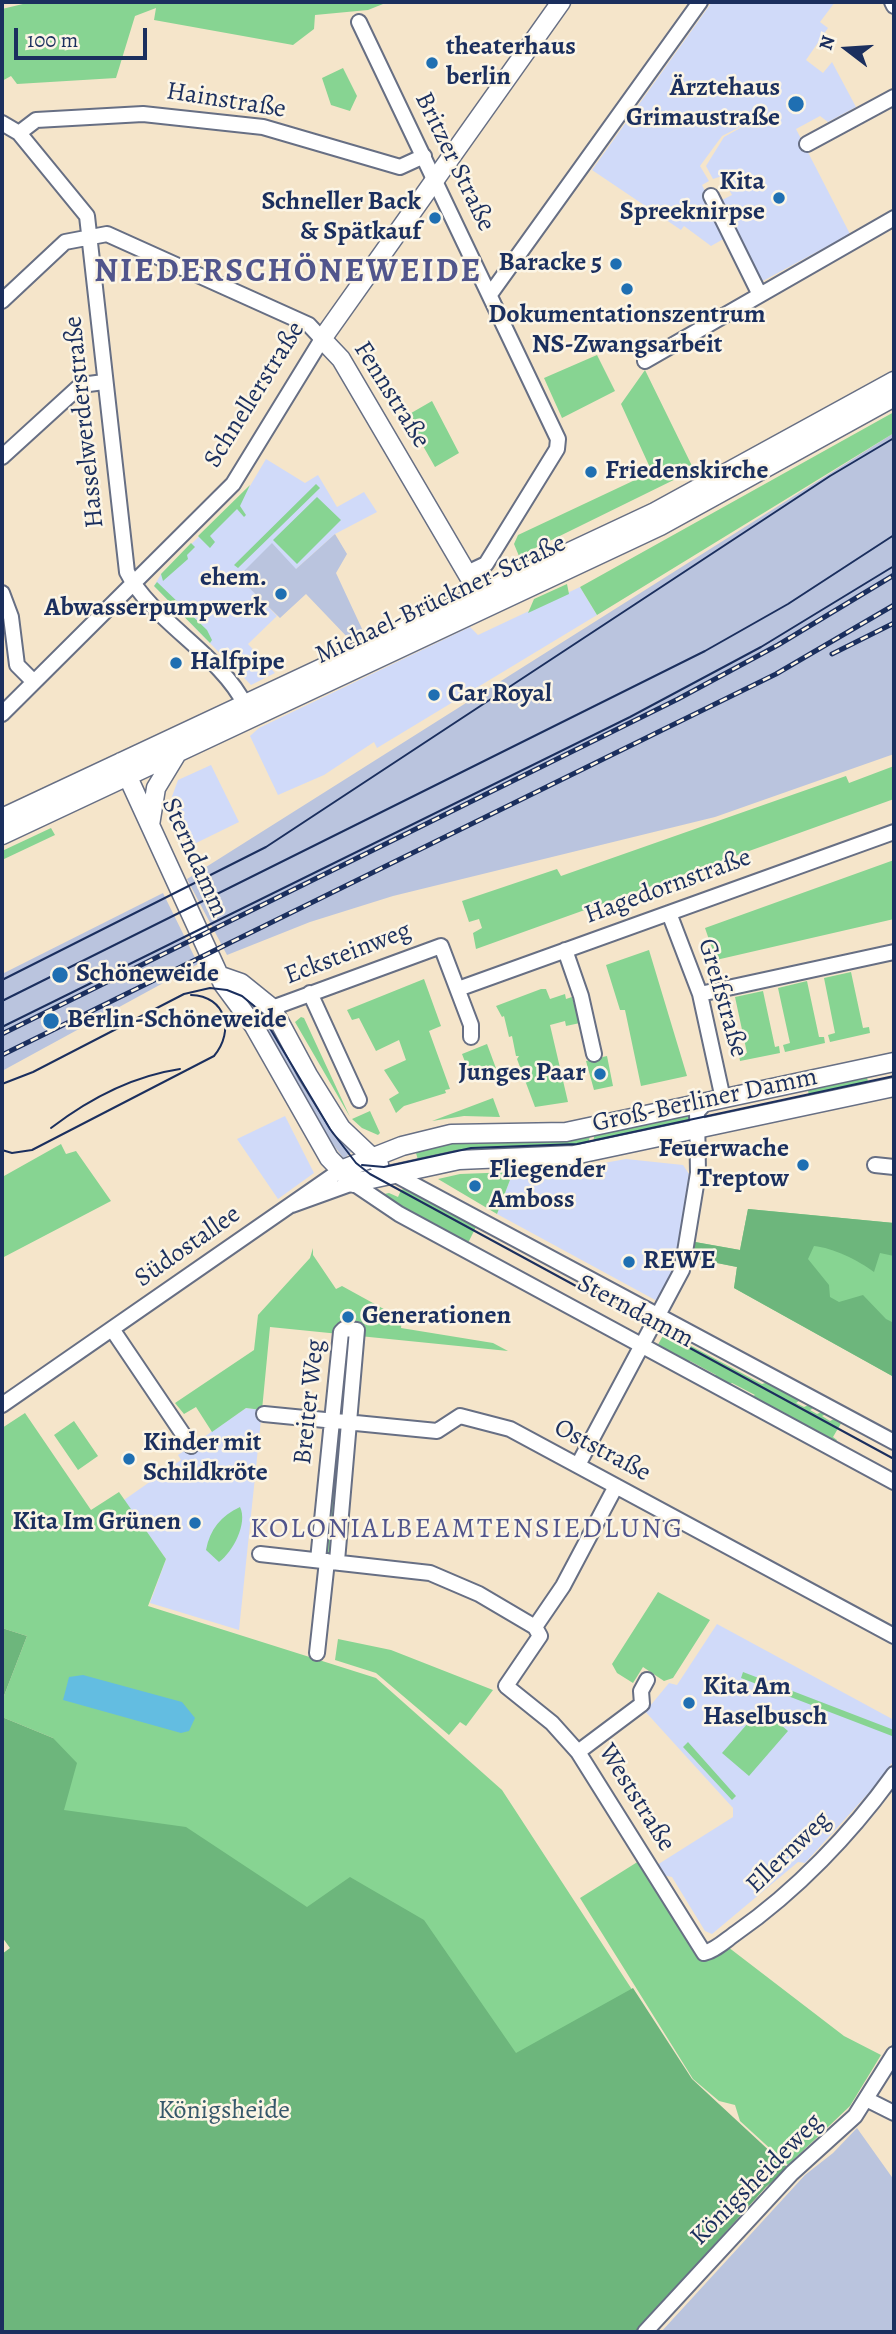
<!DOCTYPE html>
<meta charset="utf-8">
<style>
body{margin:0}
#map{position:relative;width:896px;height:2334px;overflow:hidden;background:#f5e5ca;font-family:Alegreya,serif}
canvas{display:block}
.frame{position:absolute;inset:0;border:4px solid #1b2f5e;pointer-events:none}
.north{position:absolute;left:812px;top:14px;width:70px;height:70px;-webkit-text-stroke:5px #fcf5e5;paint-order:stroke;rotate:287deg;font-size:19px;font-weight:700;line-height:28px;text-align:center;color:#1b2f5e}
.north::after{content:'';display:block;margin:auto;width:24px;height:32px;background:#1b2f5e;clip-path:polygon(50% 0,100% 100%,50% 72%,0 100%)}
.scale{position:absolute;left:14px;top:28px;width:133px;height:32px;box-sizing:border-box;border:4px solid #1b2f5e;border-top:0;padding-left:9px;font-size:21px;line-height:24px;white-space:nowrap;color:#1b2f5e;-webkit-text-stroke:5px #fcf5e5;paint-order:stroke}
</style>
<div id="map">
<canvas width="896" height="2334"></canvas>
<div class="frame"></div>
<div class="north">N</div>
<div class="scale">100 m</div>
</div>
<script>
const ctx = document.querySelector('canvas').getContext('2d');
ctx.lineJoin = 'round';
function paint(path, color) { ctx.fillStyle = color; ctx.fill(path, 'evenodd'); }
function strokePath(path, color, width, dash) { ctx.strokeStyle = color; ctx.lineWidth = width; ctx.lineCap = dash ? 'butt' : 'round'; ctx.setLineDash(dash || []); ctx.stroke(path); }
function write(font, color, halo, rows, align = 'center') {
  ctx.font = font + ' Alegreya,serif'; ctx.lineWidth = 5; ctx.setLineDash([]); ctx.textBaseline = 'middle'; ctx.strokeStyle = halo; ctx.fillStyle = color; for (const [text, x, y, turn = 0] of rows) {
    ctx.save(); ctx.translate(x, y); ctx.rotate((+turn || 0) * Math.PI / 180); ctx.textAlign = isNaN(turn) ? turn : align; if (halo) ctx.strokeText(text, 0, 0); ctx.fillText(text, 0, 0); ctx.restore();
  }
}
paint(new Path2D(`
 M712,2H835L820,22L828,28L806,60L823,73L832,62L856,107L828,122L820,116L796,129L850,234L761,282L720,201L732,195L722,176L713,179L706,166L724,137L769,112L722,136L700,166L709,181L702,185L727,237L711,246L684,226L681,230L592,170Z
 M266,459L305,483L318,475L337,507L364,492L377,512L335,534L296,569L238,576L277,616L248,644L275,673L251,685L154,586L161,574L250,486Z
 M580,587L597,615L377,748L374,742L324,775L278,795L250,736L259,728L470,627L478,635Z
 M211,765L239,822L190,846L170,802L178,780Z
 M285,1116L314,1173L278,1199L237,1139Z
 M626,1159L683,1165L689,1174L674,1271L657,1301L497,1214L513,1172L571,1169Z
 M246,1408L262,1410L239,1630L150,1603L166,1559L124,1500L181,1460L178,1455Z
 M717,1624L894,1720V1760L875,1786L805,1863L798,1862L712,1934L705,1931L672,1877L663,1875L657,1865L733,1817V1808L642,1708L650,1706L669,1683L677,1685Z`), '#d0daf9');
paint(new Path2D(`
 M894,433V754L715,817L393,896L310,922L227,955L187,879Z
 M335,534L347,554L336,573L363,631L349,639L306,594L280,618L238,577L272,543L296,569Z
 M163,893L198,964L2,1071V974Z
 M256,1005L324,1117L351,1152L344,1159L323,1131L249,1008Z
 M857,2128L894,2180V2332H661L805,2175L833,2153Z`), '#bac4de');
paint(new Path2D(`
 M388,2L368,10L315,15L314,29L293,45L154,20L156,8L135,16L116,78L17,84L11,76L2,81V9L27,3Z
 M343,68L357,96L350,111L331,105L322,78Z
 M597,355L615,391L562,418L544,378Z
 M645,370L694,470L519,556L514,544L518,535L652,472L621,404Z
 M432,401L459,453L435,467L406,416Z
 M894,412V433L597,615L580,587Z
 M316,484L320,488L238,568L234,565Z
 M250,485L240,506L246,515L244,517L237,509L210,536L215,542L210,548L198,536Z
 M317,497L341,520L297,564L273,540Z
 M191,543L195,547L187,555L188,559L163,581L161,574Z
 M157,582L207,630L212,640L210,643L154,586Z
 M567,584L569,594L528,613L534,599Z
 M894,766V799L476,949L473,933L482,928L479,919L469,922L462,901L557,869L561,876L846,776L849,783Z
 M51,828L55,835L2,860V851Z
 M894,860V919L716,960L705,928Z
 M649,950L687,1076L641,1086L625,1010H620L606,965Z
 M851,972L863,1028L869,1027L870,1033L830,1042L828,1035L835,1033L824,978Z
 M424,979L441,1026L429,1031L450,1089L445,1090L446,1093L404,1106L396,1113L389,1099L399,1093L384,1070L406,1060L399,1040L376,1051L359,1018L352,1020L347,1010Z
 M807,981L819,1037H824L825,1043L785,1052L783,1045L790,1043L778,988Z
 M541,989H546L550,999L565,994L566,999L572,997L580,1023L566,1026L565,1021L550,1025L568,1102L535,1107L517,1059L519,1056H516L512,1036L509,1037L504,1016L502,1017L496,1006Z
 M763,991L775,1047L779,1046L780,1053L740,1061L739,1055L747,1053L735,997Z
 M301,1017L304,1018L350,1117L295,1022Z
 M487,1044L497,1071L472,1080L462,1054Z
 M607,1056L613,1086L594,1090L586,1061Z
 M866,1072L869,1087L810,1100L807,1086Z
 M493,1098L500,1117L464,1116L432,1121Z
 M370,1111L380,1133L378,1135L362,1128L352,1119Z
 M690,1111V1126L593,1143L595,1131Z
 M580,1136H590L587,1149L418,1160L416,1153L404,1152L437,1143Z
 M61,1144L66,1154L76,1151L111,1201L2,1258V1174L4,1176Z
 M513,1172L497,1214L438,1179L460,1174Z
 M407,1188L478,1223L466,1247L375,1196L389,1193L398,1197L401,1190Z
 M748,1209L894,1223V1377L734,1288L737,1267L692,1258L695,1242L740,1250Z
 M313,1248V1255L336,1289L342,1286L402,1319L401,1328L493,1343L508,1351L270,1327L262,1410L246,1408L212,1432L196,1407L184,1414L175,1403L254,1350L258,1315L310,1258Z
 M665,1332L762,1384L771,1381L803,1398L796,1403L804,1407L813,1403L817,1406L810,1410L817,1414L826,1410L830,1412L822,1416L830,1421L838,1417L843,1420L833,1437L837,1440L833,1447L747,1399L755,1395L732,1383L722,1386L708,1378L716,1375L690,1361L682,1364L655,1350Z
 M25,1413L91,1510L119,1492L166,1559L148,1606L376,1678L502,1790L644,2008L516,2087L311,1939L63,1810L53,1738L2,1717V1701L27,1636L2,1628V1428Z
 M74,1421L98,1456L78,1470L54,1435Z
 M344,1426L334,1554L325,1556L334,1427Z
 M240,1507C248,1523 233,1552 219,1562L206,1550C210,1529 221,1516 240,1507Z
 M658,1592L710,1620L673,1678L664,1681L643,1667L633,1683L617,1673L612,1664Z
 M338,1639L391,1650L493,1690L466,1726L460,1722L449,1735L376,1673L335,1660Z
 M743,1672L894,1730L892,1736L741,1678Z
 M761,1708L788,1731L749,1776L722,1753Z
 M688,1742L736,1796L732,1800L683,1747Z
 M639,1861L701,1960L714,1956L728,1947L844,2036L881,2055L850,2106L788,2165L740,2121L735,2105L719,2101L693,2079L580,1898Z`), '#87d492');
paint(new Path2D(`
 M748,1209L894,1223V1256L880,1253L874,1272C858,1260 833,1248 814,1246L808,1259L829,1285L830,1297L839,1302L863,1295L886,1319L894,1323V1377L734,1288L737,1267L692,1258L695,1242L740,1250Z
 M2,1628L27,1636L2,1701Z
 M2,1717L53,1738L77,1763L64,1810L186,1827L307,1907L350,1877L424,1920L516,2053L633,1988L692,2079L788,2168L766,2187L636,2332H2V1954L10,1948L2,1937Z`), '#6db67c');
paint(new Path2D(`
 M83,1675L182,1702L195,1718L189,1731L181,1733L63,1700L69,1677Z`), '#63bde1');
const minor = new Path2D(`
 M892,2L894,6
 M359,22L558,439L557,449L486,564L467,573
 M2,123L19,133L87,216L127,572C151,620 221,655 245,705
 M19,133L36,120L143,114L263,127L400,167L424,156
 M807,144L894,97
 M711,196L759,293
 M491,293L700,2
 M2,301L65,242L107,234L309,325L322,339L233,484L2,714
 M645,361L894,218
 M2,457L81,385L104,382
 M2,593L11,617L17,665L34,682
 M669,913L700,994L723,1099
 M565,950L581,996L594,1054
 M458,989L894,832
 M310,993L359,1100
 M700,994L894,952
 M272,1008L441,946L471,1025V1037
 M875,1165L894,1167
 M394,1174L894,1442
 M292,1205L353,1183L399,1214L894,1482
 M112,1329L191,1446
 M2,1405L341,1170
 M264,1414L437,1431L460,1416L510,1429L894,1636
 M578,1465L682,1270L698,1173L697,1112L706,1102
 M260,1554L430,1573L479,1594L535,1627
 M318,1560L341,1332L344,1329L357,1330L337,1561
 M535,1627L540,1636L506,1686L552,1723L578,1752L704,1953C716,1950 726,1940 736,1933C796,1891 851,1834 894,1774
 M535,1627L563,1586L616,1486
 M317,1653L327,1561
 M578,1752L642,1704L641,1691L647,1680
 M866,2099L894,2113
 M645,2332L792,2173L855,2116L894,2054`);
const major = new Path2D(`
 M472,598V582L341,359L322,339L561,2
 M121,762L223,984L254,1026L329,1158L353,1183L459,1160L574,1155L894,1087
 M2,818L655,512L894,381
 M150,825L156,788L176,755
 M2,835L660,526L894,397
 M218,975L241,983L272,1008L308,1075L341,1128L379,1164
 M341,1170L402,1146L451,1134L566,1132L894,1062`);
strokePath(minor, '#676f84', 18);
strokePath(major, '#676f84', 21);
strokePath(minor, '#fff', 14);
strokePath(major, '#fff', 18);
strokePath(new Path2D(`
 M2,980L266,847L830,476L894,438
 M2,1001L705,651L788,604L894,535
 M2,1027L630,717L761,647L894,566
 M2,1084L33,1072L184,994L210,988L227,990L242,996L259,1010L330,1129L356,1163L370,1174L894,1459
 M51,1128C89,1099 133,1076 180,1069
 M2,1150L12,1153L32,1150L214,1056C235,1031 226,996 191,995
 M362,1165L384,1167L471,1148L577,1144L894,1076`), '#1b2f5e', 2);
const rail = new Path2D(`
 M832,654L894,623
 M2,1034L678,699L778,645L894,575
 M2,1055L776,674L894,605`);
strokePath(rail, '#1b2f5e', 5);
strokePath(rail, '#fcf5e5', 2.5, [8]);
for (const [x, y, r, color] of [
 [432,63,7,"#1f6fb2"],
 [796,104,9,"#1f6fb2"],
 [779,198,7,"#1f6fb2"],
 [435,218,7,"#1f6fb2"],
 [616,264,7,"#1f6fb2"],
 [627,289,7,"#1f6fb2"],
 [591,472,7,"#1f6fb2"],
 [281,594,7,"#1f6fb2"],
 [176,663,7,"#1f6fb2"],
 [434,695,7,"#1f6fb2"],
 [60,975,9,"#1f6fb2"],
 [51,1021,9,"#1f6fb2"],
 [600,1074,7,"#1f6fb2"],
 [803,1165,7,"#1f6fb2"],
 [475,1186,7,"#1f6fb2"],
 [629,1262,7,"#1f6fb2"],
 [348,1317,7,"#1f6fb2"],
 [129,1459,7,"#1f6fb2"],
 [195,1523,7,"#1f6fb2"],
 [689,1703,7,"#1f6fb2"]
]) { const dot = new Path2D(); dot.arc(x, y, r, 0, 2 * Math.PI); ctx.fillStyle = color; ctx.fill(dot); strokePath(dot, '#fcf5e5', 2.5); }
write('bold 26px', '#1b2f5e', '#fcf5e5', [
 ["theaterhaus",446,48],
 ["berlin",446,78],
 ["Ärztehaus",780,89,"right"],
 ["Grimaustraße",780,119,"right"],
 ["Kita",765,183,"right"],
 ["Spreeknirpse",765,213,"right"],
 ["Schneller Back",421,203,"right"],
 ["& Spätkauf",421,233,"right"],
 ["Baracke 5",602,264,"right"],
 ["Dokumentationszentrum",627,316,"center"],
 ["NS-Zwangsarbeit",627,346,"center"],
 ["Friedenskirche",605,472],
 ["ehem.",267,579,"right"],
 ["Abwasserpumpwerk",267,609,"right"],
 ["Halfpipe",190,663],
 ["Car Royal",448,695],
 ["Schöneweide",76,975],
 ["Berlin-Schöneweide",67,1021],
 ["Junges Paar",586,1074,"right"],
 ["Feuerwache",789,1150,"right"],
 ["Treptow",789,1180,"right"],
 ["Fliegender",489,1171],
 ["Amboss",489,1201],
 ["REWE",643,1262],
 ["Generationen",362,1317],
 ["Kinder mit",143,1444],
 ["Schildkröte",143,1474],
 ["Kita Im Grünen",181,1523,"right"],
 ["Kita Am",703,1688],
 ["Haselbusch",703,1718]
], 'left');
write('26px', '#1b2f5e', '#fcf5e5', [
 ["Hainstraße",226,101,9],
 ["Britzer Straße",454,162,64],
 ["Schnellerstraße",255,395,-58],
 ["Fennstraße",391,395,58],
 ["Hasselwerderstraße",85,422,-96],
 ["Michael-Brückner-Straße",441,600,-25],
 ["Sterndamm",194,858,66],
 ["Hagedornstraße",668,887,-20],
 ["Ecksteinweg",348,954,-21],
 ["Greifstraße",722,998,74],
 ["Groß-Berliner Damm",705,1101,-12],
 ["Südostallee",188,1247,-35],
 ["Sterndamm",635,1312,28],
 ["Breiter Weg",310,1402,-84],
 ["Oststraße",602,1451,28],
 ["Weststraße",636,1798,58],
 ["Ellernweg",789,1853,-44],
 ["Königsheideweg",757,2180,-45]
]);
write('26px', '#36586b', '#fcf5e5', [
 ["Königsheide",224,2112]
]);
ctx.letterSpacing = '2px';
write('28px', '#51558c', '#fcf5e5', [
 ["KOLONIALBEAMTENSIEDLUNG",467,1530]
]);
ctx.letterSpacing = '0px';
ctx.letterSpacing = '2px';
write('bold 33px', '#51558c', '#fcf5e5', [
 ["NIEDERSCHÖNEWEIDE",288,273]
]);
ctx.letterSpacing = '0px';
</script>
